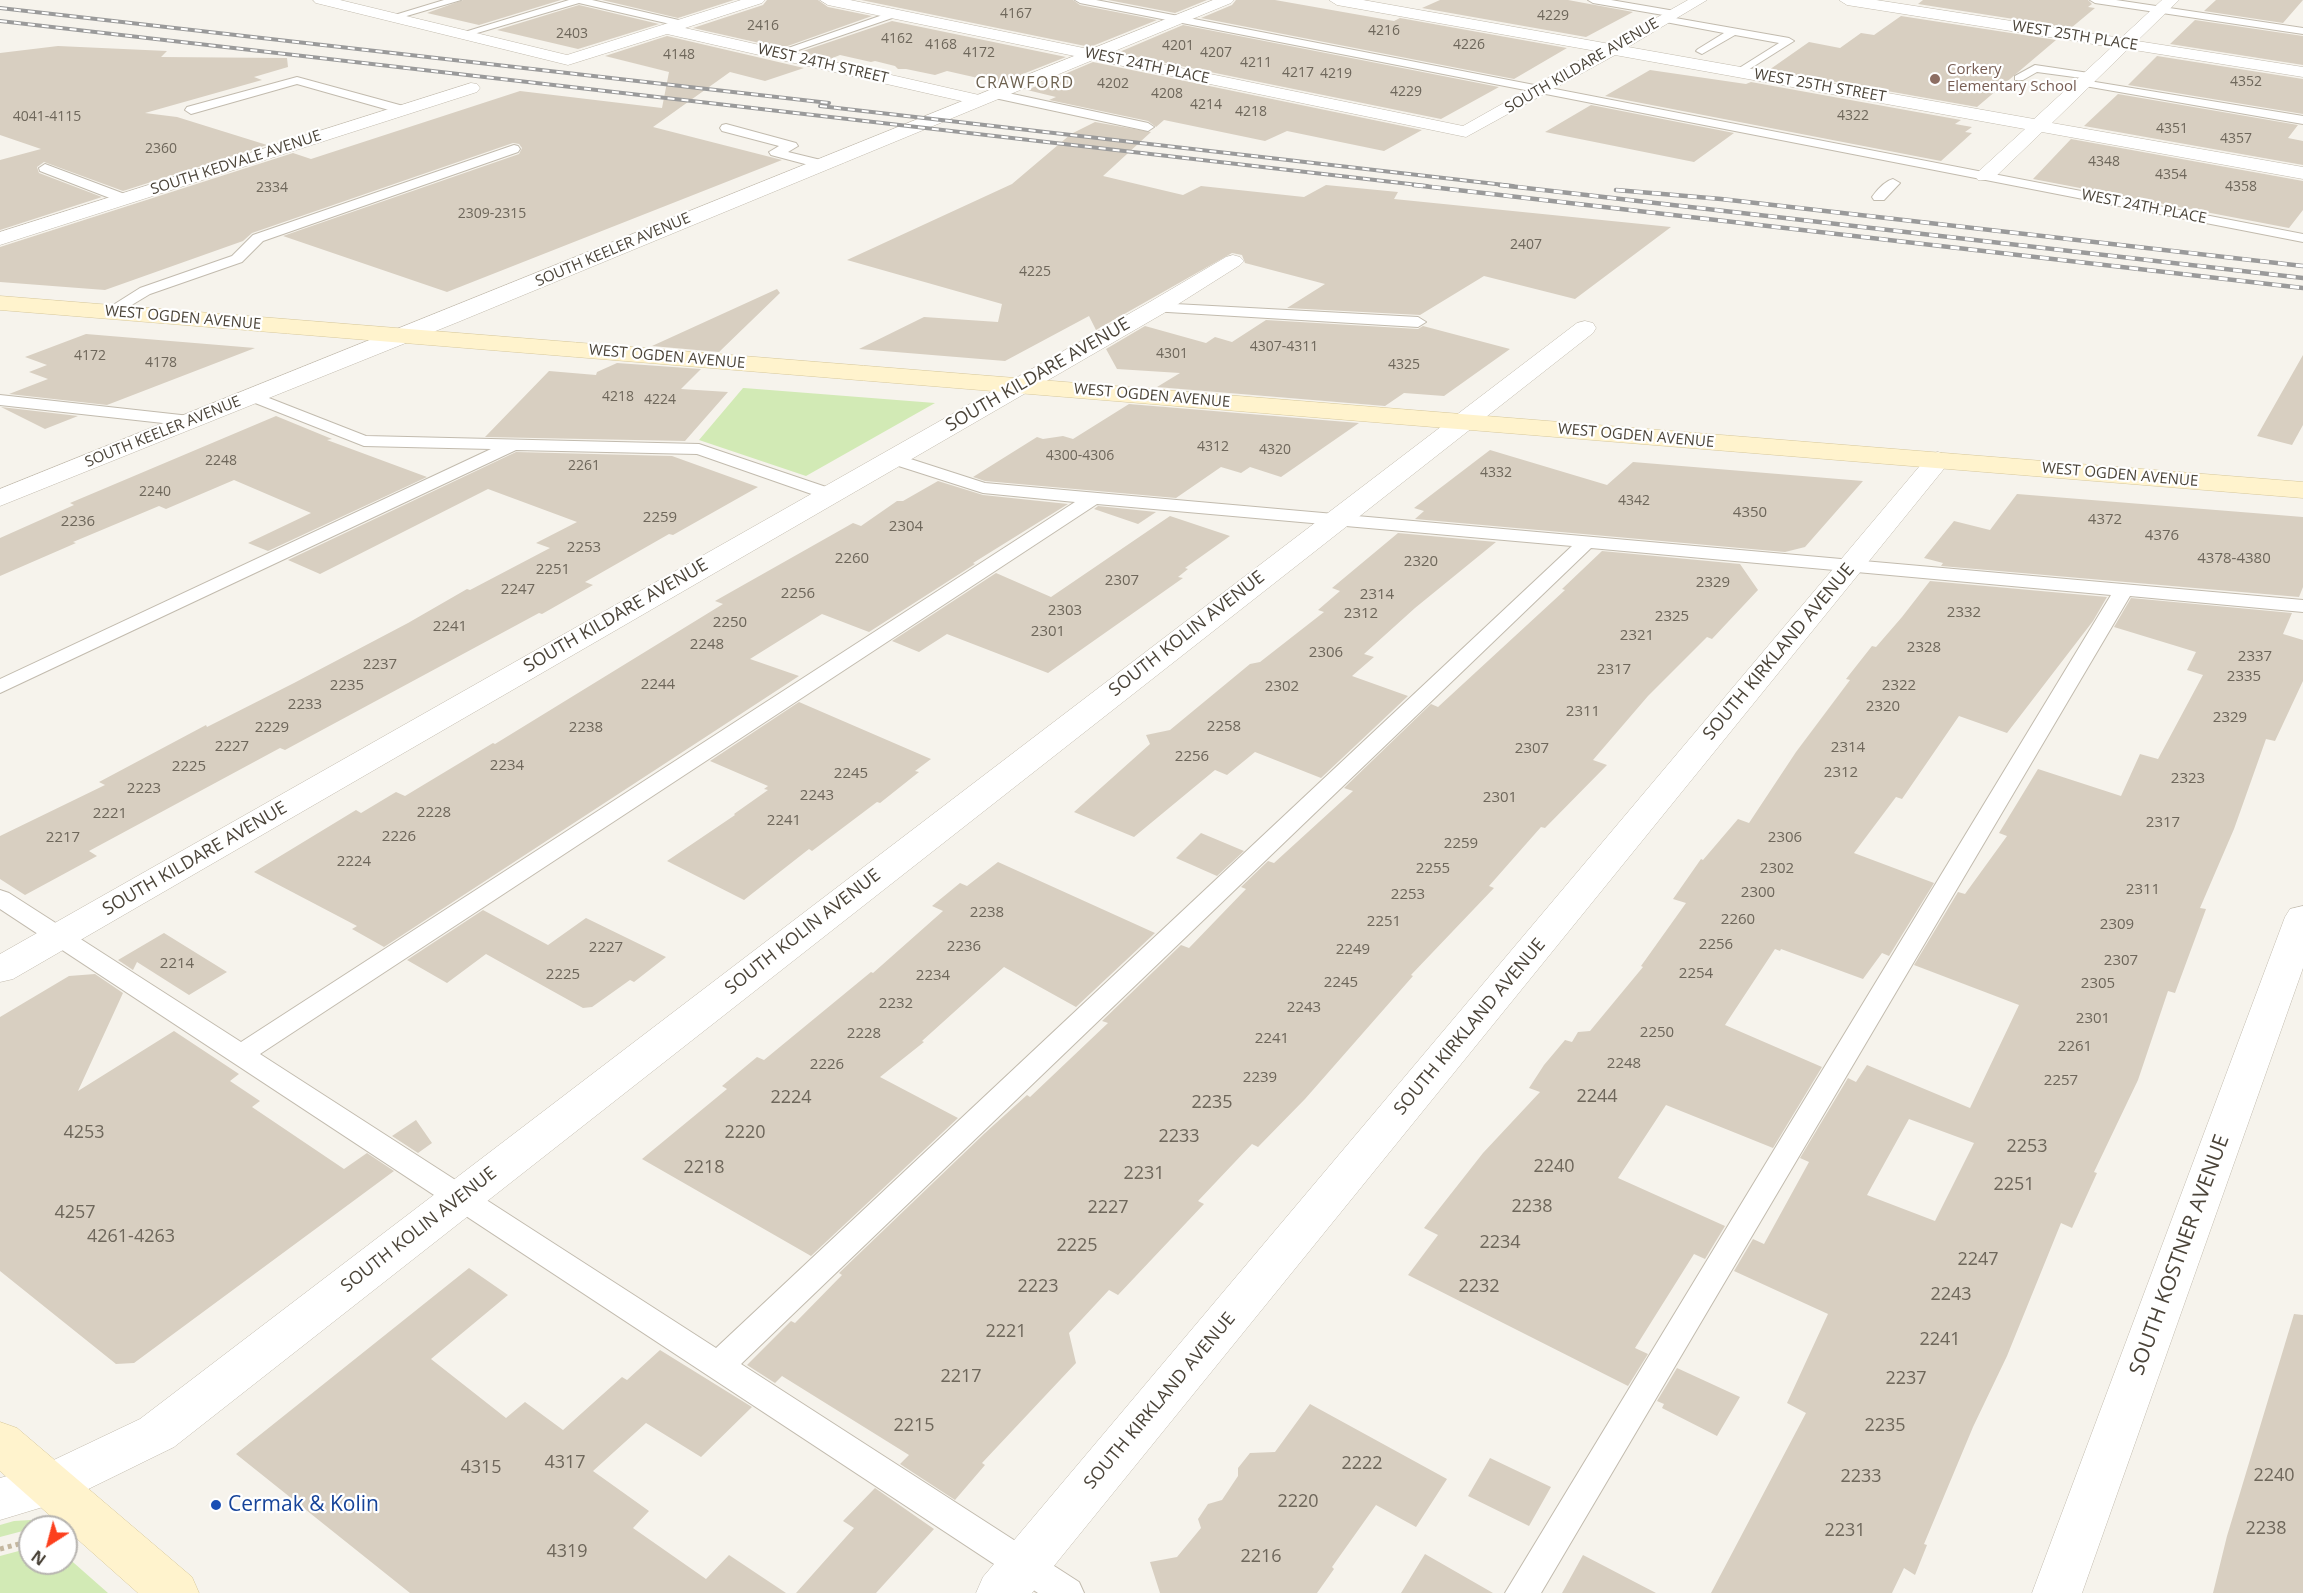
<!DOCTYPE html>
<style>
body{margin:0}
#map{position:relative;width:2303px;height:1593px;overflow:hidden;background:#f6f3ec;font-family:"Open Sans",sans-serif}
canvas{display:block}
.north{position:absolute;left:18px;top:1515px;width:60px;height:60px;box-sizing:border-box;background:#fff;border:2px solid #b7b4b0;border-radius:50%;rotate:216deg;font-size:16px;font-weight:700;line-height:24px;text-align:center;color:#4b4439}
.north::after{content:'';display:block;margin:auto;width:21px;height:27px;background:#fc3f1d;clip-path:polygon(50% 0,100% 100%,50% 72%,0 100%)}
</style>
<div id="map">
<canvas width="2303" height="1593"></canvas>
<div class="north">N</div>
</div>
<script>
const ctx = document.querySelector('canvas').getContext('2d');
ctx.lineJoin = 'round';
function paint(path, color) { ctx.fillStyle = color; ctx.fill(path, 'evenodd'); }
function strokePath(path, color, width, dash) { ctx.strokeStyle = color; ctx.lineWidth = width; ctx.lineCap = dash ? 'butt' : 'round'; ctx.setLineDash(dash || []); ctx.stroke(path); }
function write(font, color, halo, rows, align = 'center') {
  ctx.font = font + ' "Open Sans",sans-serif'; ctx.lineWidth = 4.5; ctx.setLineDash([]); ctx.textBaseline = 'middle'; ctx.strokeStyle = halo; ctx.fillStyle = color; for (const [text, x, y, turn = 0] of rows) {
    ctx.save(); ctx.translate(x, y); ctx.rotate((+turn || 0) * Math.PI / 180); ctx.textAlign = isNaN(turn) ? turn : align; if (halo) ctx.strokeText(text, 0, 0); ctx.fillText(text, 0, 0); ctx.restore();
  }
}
paint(new Path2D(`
 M743,388H744L935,403L806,476L699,440Z
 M31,1520L38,1527L0,1537V1525L14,1521Z
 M30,1548V1563H66V1556L108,1593H0V1556Z`), '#d2eab5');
paint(new Path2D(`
 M463,0H561L479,25L427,13Z
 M602,0H734L678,18Z
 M767,0H818L828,7L872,16L782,48L693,28L763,5Z
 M861,0H1073L1080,5L1157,20L1090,47Z
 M1108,0H1207L1175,13Z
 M1236,0H1275L1394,21L1400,18L1567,48L1514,79L1201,18L1232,5Z
 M1440,0H1568L1633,12L1586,37L1422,8Z
 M1923,0H2088L2092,4L2088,7L2095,8L2071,28L1918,4Z
 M2216,0H2303L2283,23L2204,11Z
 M579,5L659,24L578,49L497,30Z
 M1901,16L2056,40L1977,107L1769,70L1809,42L1840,48L1861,33L1874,35Z
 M2195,20L2303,36V65L2170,44Z
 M892,21L1066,57L1000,83L947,71L935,75L906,69H898L895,66L875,61L871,62L840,55L830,59L800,52Z
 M1183,25L1499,87L1441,119L1117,53Z
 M667,36L804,68L765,81L730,72L653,127L782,160L447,292L283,236L519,154L522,148L519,144L513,143L252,233L243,241L105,290L0,282V247L293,153L311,159L520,91L662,108L669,72L605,56Z
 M58,46L167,51L161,57L287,58L288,67L254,77L262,80L145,113L177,117L267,145L123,191L44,162L37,167L39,173L102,197L0,230V160L41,149L0,135V53Z
 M2157,56L2303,79V114L2128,85Z
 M1093,62L1422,130L1384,151L1287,131L1265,141L1164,120L1156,127L1148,121L1049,100L1056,97L1027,90Z
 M1650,70L1746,84L1751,82L1961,120L1955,124L1972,127L1965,132L1972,133L1941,161L1605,96Z
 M2118,94L2298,125L2288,138L2303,141V165L2084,126Z
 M1591,105L1734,133L1694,162L1545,132Z
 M1095,122L1151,132L1103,176L1183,195L1201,186L1304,197L1326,185L1398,192L1394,199L1671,227L1575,299L1484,276L1420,315L1287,308L1325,284L1245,263L1242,255L1232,253L1096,330L1089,316L1005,361L859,349L924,317L998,322L1002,304L847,260L1012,184L1071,134Z
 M2071,139L2303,181V210L2289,228L2033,179Z
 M777,289L780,293L719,352L652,346Z
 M1266,320L1418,329L1423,326L1510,349L1444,396L1404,393L1385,406L1157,387L1180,373L1117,369L1106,349L1145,326L1206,343L1215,337L1232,342Z
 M86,334L255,348L107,405L9,394L48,379L29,372L47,365L25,357Z
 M2303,355V425L2292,445L2257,436Z
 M617,363L701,369L681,389L728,392L685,441L485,437L549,371L596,375L597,372Z
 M1129,404L1359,423L1281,477L1250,467L1241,473L1221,467L1176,498L985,481L973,477L1037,437L1043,439L1063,436L1073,439Z
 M1,407L78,416L45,429Z
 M276,416L332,439L327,440L427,477L268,551L248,543L311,513L234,480L166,509L159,506L73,542L76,543L0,576V538L74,505L70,503Z
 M1490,450L1607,485L1633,462L1863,481L1805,547L1785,552L1415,519L1424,511L1414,508Z
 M516,452L672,456L758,487L673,535L669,534L585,582L593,585L542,614L539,613L285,750L280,748L89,851L97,856L25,895L0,879V836L105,785L99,782L206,725L207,727L294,683L408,623L467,589L470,590L550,548L536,543L577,522L488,489L320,574L288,560Z
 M938,481L983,495L1068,504L973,563L975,564L869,632L822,614L750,659L799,676L384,947L352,929L357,926L254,872L356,810L361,813L396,792L405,796L493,743L495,744L723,604L715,601L853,523L861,526L897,501H903Z
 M2017,494L2303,517V587L2299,597L1941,566L1943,563L1924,558L1954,521L1990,530Z
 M1098,506L1156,512L1138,524L1094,509Z
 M1170,516L1230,536L1185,568L1188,569L1178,577L1183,578L1048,673L947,634L919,652L892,641L996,573L1051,597Z
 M1398,533L1496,542L1415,608L1364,654L1374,657L1352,676L1408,696L1321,778L1255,752L1227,775L1215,770L1134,837L1074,812L1150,744L1146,735L1170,730L1250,664L1260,662L1324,612L1318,610L1340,591L1332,588Z
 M1602,551L1740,564L1758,590L1712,639L1707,637L1648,696L1593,760L1607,765L1545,828L1541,827L1489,886L1494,888L1411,975L1413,976L1305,1099L1258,1147L1252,1144L1198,1201L1204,1204L1118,1295L1109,1290L1069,1333L1076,1363L982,1463L985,1465L955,1500L900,1464L909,1455L782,1376L775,1383L747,1365L791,1321L795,1323L842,1275L839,1273L985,1133L1027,1095L1030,1097L1108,1023L1102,1021L1181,945L1189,948L1246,889L1241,887L1268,861L1274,863L1353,791L1344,788L1431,704L1438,707L1565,590L1562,589Z
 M1930,581L2107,597L2093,621L2007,733L1959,716L1902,799L1896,797L1854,853L1934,883L1889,956L1882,953L1863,979L1781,949L1780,951L1775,949L1725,1025L1822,1067L1773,1148L1666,1105L1618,1178L1725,1226L1705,1259L1694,1254L1635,1348L1648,1354L1628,1386L1408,1275L1438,1235L1424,1228L1483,1153L1540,1092L1529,1088L1544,1065L1565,1040L1572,1042L1578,1032L1590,1031L1643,967L1641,966L1686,903L1673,899L1701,859L1703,860L1738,819L1749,823L1796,752L1850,680L1846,679L1872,646L1876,647L1902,617Z
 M2131,598L2292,613L2283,634L2303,640V681L2275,741L2266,739L2234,829L2200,908L2206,909L2175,993L2168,991L2138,1080L2094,1172L2097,1173L2072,1228L2061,1223L2007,1356L1973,1427L1924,1544L1927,1545L1915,1575L1904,1568L1892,1593H1711L1806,1413L1787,1403L1828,1314L1734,1271L1753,1239L1764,1244L1809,1162L1800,1158L1848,1078L1856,1082L1867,1065L1970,1108L2019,1005L1914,965L1958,892L1965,894L2007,836L1999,833L2038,769L2121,796L2140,754L2158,759L2203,675L2187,670L2196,652L2114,627ZM1909,1119L1974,1143L1935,1221L1867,1195Z
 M799,702L931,759L915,771L919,772L880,803L877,802L812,851L809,849L744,900L667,861L735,815L734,814L768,790L764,789L768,786L710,761Z
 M1201,833L1244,851L1217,876L1176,858Z
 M998,862L1155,933L1076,1007L1004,967L922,1041L924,1042L880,1077L958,1118L811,1256L642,1159L727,1089L722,1086L757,1057L764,1060L871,972L873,973L943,911L932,906L960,883L967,886Z
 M483,910L548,945L586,918L666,957L634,982L630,980L592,1007L583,1008L486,954L447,983L407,960Z
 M164,933L227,972L189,995L137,962L133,970L118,960Z
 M95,974L123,993L78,1091L174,1031L239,1074L230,1081L260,1101L252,1107L344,1169L367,1153L394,1171L134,1363L116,1364L0,1271V1017L69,976Z
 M416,1120L432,1143L418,1153L392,1136Z
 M469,1268L508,1295L431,1359L506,1418L525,1402L563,1430L622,1377L627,1380L660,1350L752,1407L701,1457L646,1423L593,1471L649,1511L633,1528L706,1579L729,1555L786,1593H410L236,1454Z
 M2294,1314L2303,1315V1593H2213L2227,1536Z
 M1677,1368L1740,1397L1717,1436L1662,1408L1664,1404L1657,1401Z
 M1310,1404L1447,1479L1416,1527L1376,1505L1332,1567L1334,1569L1317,1593H1160L1150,1562L1177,1557L1201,1528L1198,1519L1208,1504L1222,1500L1238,1476V1468L1250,1453L1275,1452Z
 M1490,1458L1551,1487L1529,1526L1468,1496Z
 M875,1488L934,1529L876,1593H796L854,1528L843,1521Z
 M1425,1554L1493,1593H1401Z
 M1583,1555L1656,1593H1562Z`), '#d8cfc1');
const service = new Path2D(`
 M444,0H461L393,20L388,17Z
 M569,0H592L683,21L688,24L683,27L579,3L467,36H459L458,34Z
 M1075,0H1096L2303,234V242L1080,3Z
 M1588,0H1611L1675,11L1680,14L1675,17L1593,3Z
 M2090,0H2116L2303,28V34L2095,3Z
 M894,11L899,14L898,16L781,56L777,57L771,54Z
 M1664,16L1789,38L1794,41L1740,75L1736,74V70L1779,43L1735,35L1702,54L1696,51L1698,49L1724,33L1660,21V17Z
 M2035,65L2089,73L2095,76L2089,79L2037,72L2023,80H2015V76Z
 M297,77L407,107L409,110L403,114L297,84L191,114L185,110L187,107Z
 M2083,80L2303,116V124L2079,85V81Z
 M994,90L1148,123L1154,127L1148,131L990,97L988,94Z
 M726,124L796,143L798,146L788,152L825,161L826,164L820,168L771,155L769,152L779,146L722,131L720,128L722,125Z
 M514,145L518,146L520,149L518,152L263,241L242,262L150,294L115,315H105L102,312L140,288L232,256L253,235Z
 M45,164L130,196L132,199L130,202H120L40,171L39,168Z
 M1893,179L1900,183L1884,200H1874L1872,197C1877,190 1885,181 1893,179Z
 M1156,303L1418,317L1426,322L1418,327L1151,311L1148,308L1151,305Z
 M251,391L366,436L699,444L835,490L838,494L835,498H823L697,454L516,450L0,693V679L491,449L364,446L245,399L243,396L245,393Z
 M0,395L190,416L198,421L190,426L0,405Z
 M892,453L985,483L2303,600V612L2130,596L1541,1593H1505L2111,595L1591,548L741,1364L1079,1582L1084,1593H1038L0,909V890L9,893L241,1042L1075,502L983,493L886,462L883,458L886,454ZM1097,504L1572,546L716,1348L260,1054Z`);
const minor = new Path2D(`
 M313,0H340L567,55L741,0H765L762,3L685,28L979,95L985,96L988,100L985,104L979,105L667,34L568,65L316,3Z
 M820,0H850L1463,126L1596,51L1337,5L1329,0H1363L1610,44L1688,0H1707L1628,47L2034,119L2112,47L1847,5L1839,0H1876L2121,38L2162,0H2179L2137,41L2303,67V77L2128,49L2052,123L2303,167V179L2042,132L1992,180H1978L1975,176L1978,172L2025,129L1615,55L1466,137L828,5Z
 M471,83L477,84L480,88L477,92L0,245V232Z
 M1233,255L1240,257L1244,261L1240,265L1164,313L13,979L0,982V954L1148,303L1226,257Z
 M1585,321L1593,323L1596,328L1593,333L174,1447L66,1500L0,1520V1478L39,1467L140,1419L1577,323Z
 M1938,452L1947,455L1951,460L1947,465L1032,1593H976L983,1577L1929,455Z`);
const tertiary = new Path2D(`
 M1213,0H1234L1231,3L458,322L0,506V489Z
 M2303,906V968L2082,1593H2032L2285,917L2290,909Z`);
const secondary = new Path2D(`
 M0,296L2303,482V498L0,310Z
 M0,1422L17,1428L192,1577L199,1593H138L66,1529V1527H63L0,1471Z`);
strokePath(service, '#c2bbae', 2);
strokePath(minor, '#c2bbae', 1);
strokePath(tertiary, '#c2bbae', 1);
strokePath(secondary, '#d6c79b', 1);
strokePath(new Path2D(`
 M0,1549L30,1541`), '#c4b79f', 5, [4, 4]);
paint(service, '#fff');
paint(minor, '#fff');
paint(tertiary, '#fff');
paint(secondary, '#fff3cd');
const railFar1 = new Path2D(`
 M0,8L829,103
 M0,21L1427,186
 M820,106L1513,186`);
const rail = new Path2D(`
 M1414,185L2303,288
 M1500,185L2303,278
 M1616,190L1721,199L2303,266`);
strokePath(railFar1, '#9a9a9a', 4);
strokePath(rail, '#9a9a9a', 4.5);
strokePath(railFar1, '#fff', 2, [7]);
strokePath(rail, '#fff', 3, [9]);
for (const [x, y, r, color] of [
 [1935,79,6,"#8d6e63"],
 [216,1505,6,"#1a4fb4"]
]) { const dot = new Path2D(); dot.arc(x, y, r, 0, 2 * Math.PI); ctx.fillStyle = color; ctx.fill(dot); strokePath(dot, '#fff', 2); }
write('14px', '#6e675b', null, [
 ["4167",1016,14],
 ["4229",1553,16],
 ["2416",763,26],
 ["4216",1384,31],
 ["2403",572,34],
 ["4162",897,39],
 ["4168",941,45],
 ["4226",1469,45],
 ["4201",1178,46],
 ["4172",979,53],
 ["4207",1216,53],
 ["4148",679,55],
 ["4211",1256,63],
 ["4217",1298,73],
 ["4219",1336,74],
 ["4352",2246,82],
 ["4202",1113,84],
 ["4229",1406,92],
 ["4208",1167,94],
 ["4214",1206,105],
 ["4218",1251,112],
 ["4322",1853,116],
 ["4041-4115",47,117],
 ["4351",2172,129],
 ["4357",2236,139],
 ["2360",161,149],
 ["4348",2104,162],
 ["4354",2171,175],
 ["4358",2241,187],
 ["2334",272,188],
 ["2309-2315",492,214],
 ["2407",1526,245],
 ["4225",1035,272],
 ["4307-4311",1284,347],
 ["4301",1172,354],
 ["4172",90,356],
 ["4178",161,363],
 ["4325",1404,365],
 ["4218",618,397],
 ["4224",660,400],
 ["4312",1213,447],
 ["4320",1275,450],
 ["4300-4306",1080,456],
 ["2248",221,461],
 ["2261",584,466],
 ["4332",1496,473],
 ["2240",155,492],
 ["4342",1634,501]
]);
write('15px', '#4b4439', '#fff', [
 ["WEST 25TH PLACE",2075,36,9],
 ["WEST 24TH STREET",823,64,13],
 ["WEST 24TH PLACE",1147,66,12],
 ["SOUTH KILDARE AVENUE",1582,66,-30],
 ["WEST 25TH STREET",1820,86,10],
 ["SOUTH KEDVALE AVENUE",236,163,-18],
 ["WEST 24TH PLACE",2144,207,11],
 ["SOUTH KEELER AVENUE",613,250,-23],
 ["WEST OGDEN AVENUE",183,318,5],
 ["WEST OGDEN AVENUE",667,357,5],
 ["WEST OGDEN AVENUE",1152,396,5],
 ["SOUTH KEELER AVENUE",163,432,-22],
 ["WEST OGDEN AVENUE",1636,436,5],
 ["WEST OGDEN AVENUE",2120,475,5]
]);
write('15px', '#785e54', '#fff', [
 ["Corkery",1947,70],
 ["Elementary School",1947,87]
], 'left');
write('15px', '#6e675b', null, [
 ["4350",1750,513],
 ["2259",660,518],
 ["4372",2105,520],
 ["2236",78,522],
 ["2304",906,527],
 ["4376",2162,536],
 ["2253",584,548],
 ["2260",852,559],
 ["4378-4380",2234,559],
 ["2320",1421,562],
 ["2251",553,570],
 ["2307",1122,581],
 ["2329",1713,583],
 ["2247",518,590],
 ["2256",798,594],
 ["2314",1377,595],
 ["2303",1065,611],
 ["2332",1964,613],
 ["2312",1361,614],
 ["2325",1672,617],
 ["2250",730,623],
 ["2241",450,627],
 ["2301",1048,632],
 ["2321",1637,636],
 ["2248",707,645],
 ["2328",1924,648],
 ["2306",1326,653],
 ["2337",2255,657],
 ["2237",380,665],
 ["2317",1614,670],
 ["2335",2244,677],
 ["2244",658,685],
 ["2235",347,686],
 ["2322",1899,686],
 ["2302",1282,687],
 ["2233",305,705],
 ["2320",1883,707],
 ["2311",1583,712],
 ["2329",2230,718],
 ["2258",1224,727],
 ["2229",272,728],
 ["2238",586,728],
 ["2227",232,747],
 ["2314",1848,748],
 ["2307",1532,749],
 ["2256",1192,757],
 ["2234",507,766],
 ["2225",189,767],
 ["2312",1841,773],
 ["2245",851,774],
 ["2323",2188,779],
 ["2223",144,789],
 ["2243",817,796],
 ["2301",1500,798],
 ["2228",434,813],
 ["2221",110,814],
 ["2241",784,821],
 ["2317",2163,823],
 ["2226",399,837],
 ["2217",63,838],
 ["2306",1785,838],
 ["2259",1461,844],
 ["2224",354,862],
 ["2255",1433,869],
 ["2302",1777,869],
 ["2311",2143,890],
 ["2300",1758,893],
 ["2253",1408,895],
 ["2238",987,913],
 ["2260",1738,920],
 ["2251",1384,922],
 ["2309",2117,925],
 ["2256",1716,945],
 ["2236",964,947],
 ["2227",606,948],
 ["2249",1353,950],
 ["2307",2121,961],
 ["2214",177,964],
 ["2254",1696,974],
 ["2225",563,975],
 ["2234",933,976],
 ["2245",1341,983],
 ["2305",2098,984],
 ["2232",896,1004],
 ["2243",1304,1008],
 ["2301",2093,1019],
 ["2250",1657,1033],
 ["2228",864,1034],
 ["2241",1272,1039],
 ["2261",2075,1047],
 ["2248",1624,1064],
 ["2226",827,1065],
 ["2239",1260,1078],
 ["2257",2061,1081]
]);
ctx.letterSpacing = '1.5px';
write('16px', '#6e6250', '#fff', [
 ["CRAWFORD",1025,83]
]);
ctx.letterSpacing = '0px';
write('18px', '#4b4439', '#fff', [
 ["SOUTH KILDARE AVENUE",1038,375,-30],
 ["SOUTH KILDARE AVENUE",616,616,-30],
 ["SOUTH KOLIN AVENUE",1187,634,-38],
 ["SOUTH KIRKLAND AVENUE",1779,652,-50],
 ["SOUTH KILDARE AVENUE",195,859,-30],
 ["SOUTH KOLIN AVENUE",803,932,-38],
 ["SOUTH KIRKLAND AVENUE",1470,1027,-50],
 ["SOUTH KOLIN AVENUE",419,1230,-38],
 ["SOUTH KIRKLAND AVENUE",1160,1401,-50]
]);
write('18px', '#6e675b', null, [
 ["2244",1597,1097],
 ["2224",791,1098],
 ["2235",1212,1103],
 ["4253",84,1133],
 ["2220",745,1133],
 ["2233",1179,1137],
 ["2253",2027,1147],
 ["2240",1554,1167],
 ["2218",704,1168],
 ["2231",1144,1174],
 ["2251",2014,1185],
 ["2238",1532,1207],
 ["2227",1108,1208],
 ["4257",75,1213],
 ["4261-4263",131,1237],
 ["2234",1500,1243],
 ["2225",1077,1246],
 ["2247",1978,1260],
 ["2223",1038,1287],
 ["2232",1479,1287],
 ["2243",1951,1295],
 ["2221",1006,1332],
 ["2241",1940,1340],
 ["2217",961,1377],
 ["2237",1906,1379],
 ["2215",914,1426],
 ["2235",1885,1426],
 ["4317",565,1463],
 ["2222",1362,1464],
 ["4315",481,1468],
 ["2240",2274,1476],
 ["2233",1861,1477],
 ["2220",1298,1502],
 ["2238",2266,1529],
 ["2231",1845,1531],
 ["4319",567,1552],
 ["2216",1261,1557]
]);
write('21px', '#4b4439', '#fff', [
 ["SOUTH KOSTNER AVENUE",2180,1255,-70]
]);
write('21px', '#164399', '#fff', [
 ["Cermak & Kolin",228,1505]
], 'left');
</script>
